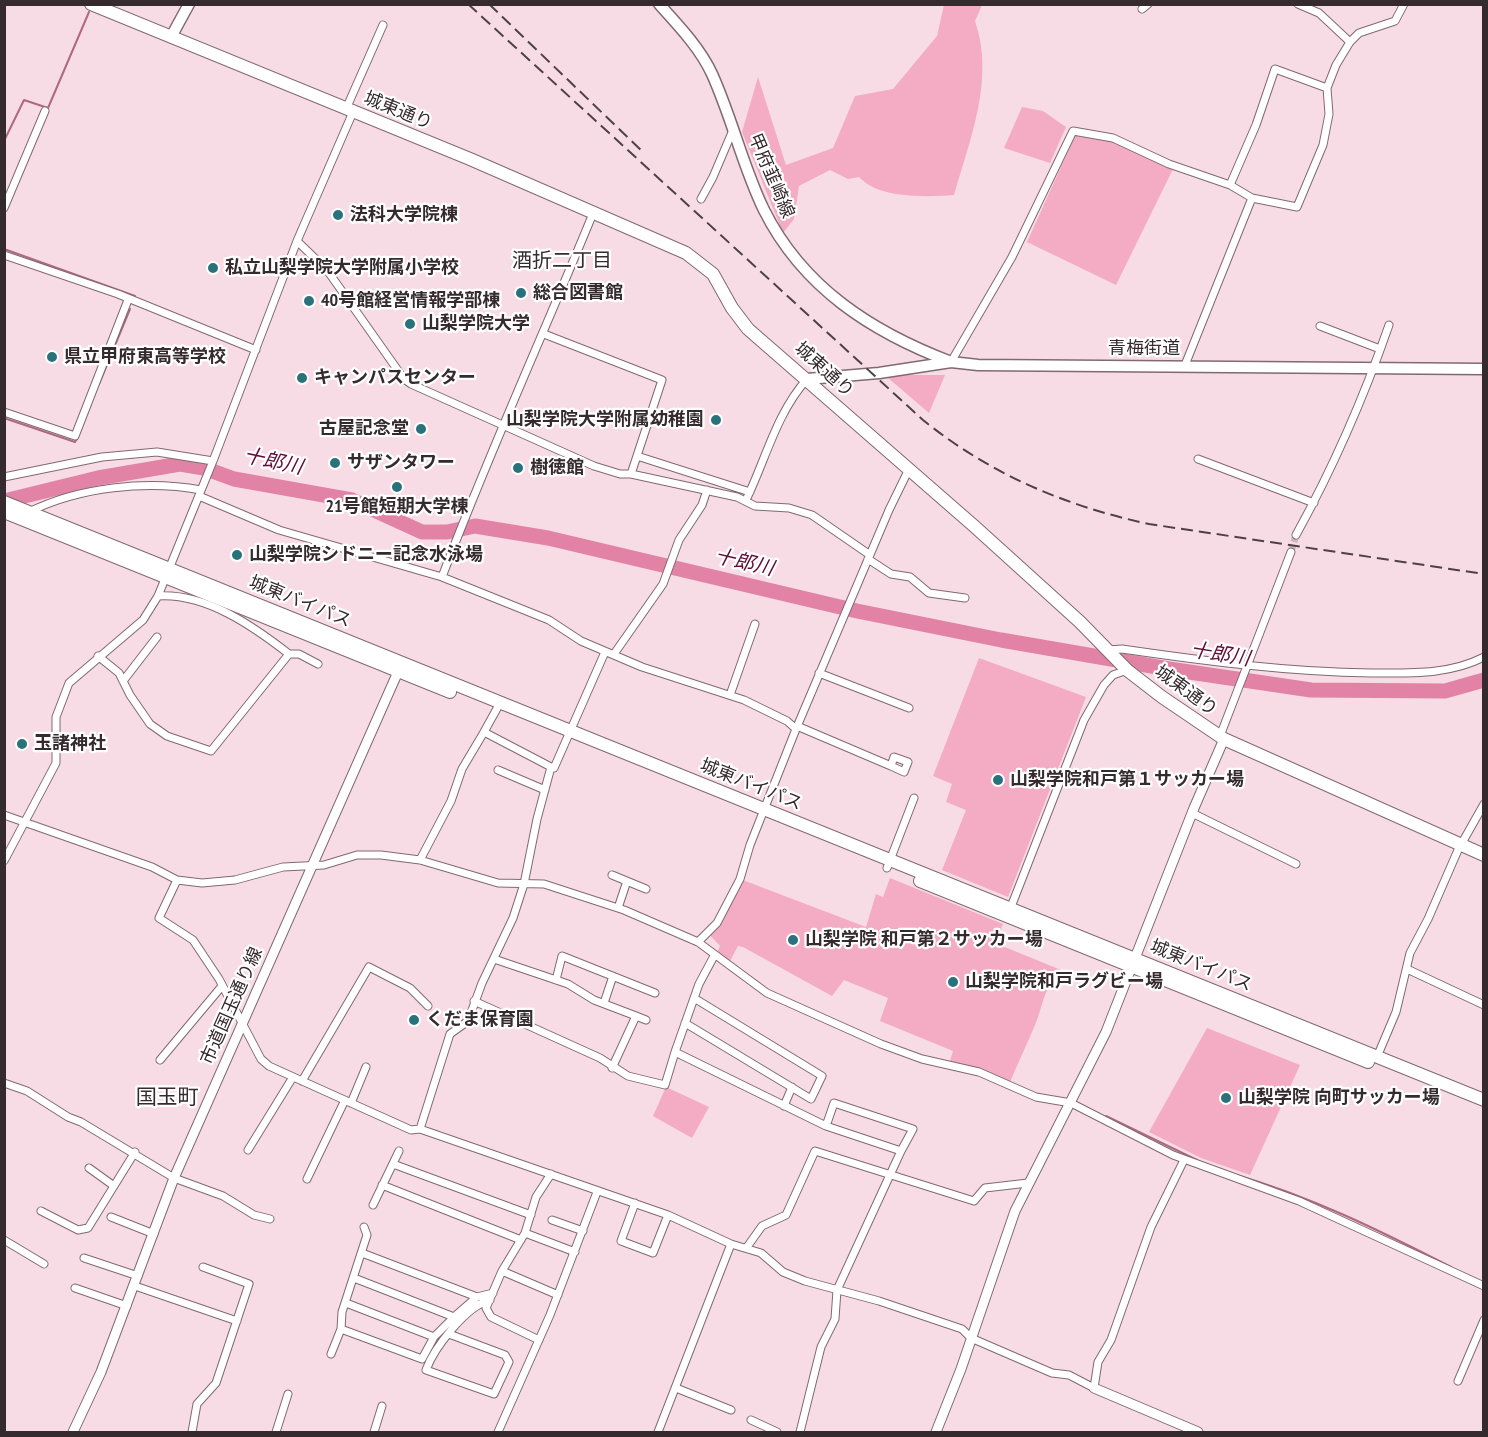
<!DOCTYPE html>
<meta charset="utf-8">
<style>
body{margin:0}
#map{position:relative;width:1488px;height:1437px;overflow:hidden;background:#f8dce5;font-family:"PT Sans Narrow",sans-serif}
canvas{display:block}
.frame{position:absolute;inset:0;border:6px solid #352a2e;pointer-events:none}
</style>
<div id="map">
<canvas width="1488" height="1437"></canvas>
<div class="frame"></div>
</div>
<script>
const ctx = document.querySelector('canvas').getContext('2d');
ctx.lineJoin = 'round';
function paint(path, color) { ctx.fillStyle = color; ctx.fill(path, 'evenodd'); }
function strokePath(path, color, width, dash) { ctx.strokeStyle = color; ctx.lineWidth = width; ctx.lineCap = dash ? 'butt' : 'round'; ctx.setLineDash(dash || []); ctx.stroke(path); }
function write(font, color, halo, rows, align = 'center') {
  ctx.font = font + ' "PT Sans Narrow","Noto Sans JP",sans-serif'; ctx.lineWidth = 4.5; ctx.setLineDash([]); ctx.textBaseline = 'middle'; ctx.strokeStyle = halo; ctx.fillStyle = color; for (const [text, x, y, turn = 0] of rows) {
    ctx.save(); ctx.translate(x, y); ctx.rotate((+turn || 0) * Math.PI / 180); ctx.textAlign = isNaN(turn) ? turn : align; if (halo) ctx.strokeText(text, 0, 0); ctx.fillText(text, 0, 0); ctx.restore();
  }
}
paint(new Path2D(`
 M944,5H982L975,21C995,79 970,139 954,195C926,197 879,199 859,177L848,179L830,170L799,186L794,219L783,233L742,132L758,77L786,165L833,148L855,96L893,89L937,36Z
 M1022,107L1043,111L1066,127L1050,163L1004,148Z
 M1083,135L1112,141L1173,169L1116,285L1027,242L1075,136Z
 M897,375H945L929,413L887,377Z
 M979,658L1086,697L1008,897L942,870L966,810L946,802L952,784L933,776Z
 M890,878L1003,924L995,943L1061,970C1045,983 1043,1006 1035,1025C1027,1044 1018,1063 1010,1082L975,1067L950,1061L953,1051L880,1021L888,998L844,980L832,996L743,947L738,946L730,961L717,953L720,946L708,933L740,879L866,927L876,894L883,897Z
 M1207,1028L1300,1065L1250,1175L1201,1158L1149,1132Z
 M666,1087L709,1107L692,1138L653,1116Z`), '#f4abc4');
strokePath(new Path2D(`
 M4,141L24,100L48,108L89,12
 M4,249L135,296
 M99,384L130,309
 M4,418L75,442L78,437
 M1106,1116L1197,1160
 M1233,1174C1310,1196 1381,1231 1451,1267`), '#ae6882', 2);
strokePath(new Path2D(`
 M4,501L98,478L180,464L204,468L234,479L352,500L422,532H447L475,526L548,538L857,611L1001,640L1169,669L1311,690L1445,691L1484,680`), '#e283a6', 15);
strokePath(new Path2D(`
 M1291,552L1296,535`), '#d1b8c0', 7, [7, 3.5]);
const minor = new Path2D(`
 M1298,4L1319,13L1350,42
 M1142,9L1148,4
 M346,109L383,25
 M1230,185L1256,125L1275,69L1327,88
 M701,199L713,177L733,130
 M4,208L45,111
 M297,241L327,270L404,379L411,384L594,466L620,474H631
 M4,255L118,294L256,350
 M1320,326L1380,349
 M544,334L662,380L631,474L737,497L755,506L789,508L812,515L870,555
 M951,362L1012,257L1073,131L1113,138L1169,164L1230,185L1252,198L1297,207L1323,145L1329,114L1327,88L1336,65L1350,42L1359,33L1395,21L1404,4
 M1185,365L1252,198
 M4,412L75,436L128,300
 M637,456L750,492
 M1198,459L1314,503
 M4,477L102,457L157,452L213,461
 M199,496L279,530L442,577C489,453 544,333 594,211
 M746,500C766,459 776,414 807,379
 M29,512C79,487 147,480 201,490
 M1296,535C1333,468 1364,397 1389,325
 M868,559L891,574L910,577L929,593L965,598
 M442,577L549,620L581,641L642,667L744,700L787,721L796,729
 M1108,650L1122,649C1205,661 1287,672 1372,673C1410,673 1449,675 1484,657
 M289,654H299L318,664
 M614,654L663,584L679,540L702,505L707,490
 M98,656L119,673L130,695L150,724L167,736L211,751L289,654C253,626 206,593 158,596
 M819,673L909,708
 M123,681L157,637
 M730,695L755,624
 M797,726L891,766L904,772L908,762L894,757L891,766
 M484,732L500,703
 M1220,736L1291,552
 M498,770L545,790
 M1192,813L1296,864
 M4,815L152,867L177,880L202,883L235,880L283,867L324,865L357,855H381L420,860L498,883L544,884L624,910L698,942L767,993L881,1044L922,1059L979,1072L1036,1097L1071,1103L1173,1155L1299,1201L1484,1286
 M420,860L451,801L462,769L484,732L551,767
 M4,861L56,763V717L69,683L143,620L158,596L213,461L297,241L353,112
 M887,868L914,798
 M612,875L646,889
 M177,880L159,918L193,940L219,979L261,1059L269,1066L411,1130L420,1129L668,1215L731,1244L761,1253L783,1272L805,1281L879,1301L962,1329L971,1338L1052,1373L1069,1375L1094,1388L1098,1362L1111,1340L1151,1227L1184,1160
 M618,908L627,881
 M1009,912L1084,720L1104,685L1113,675L1127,670
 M698,942L717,923L740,879L750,845L796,729L889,510L909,469
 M714,956L699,984L675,1052L826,1126L901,1151L837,1290L835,1319L821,1347L800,1432
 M494,959L568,984L594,1000L636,1016L612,1068
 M1407,969L1484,1005
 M556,980L562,956L655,993
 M474,1001L600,1058L628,1076L665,1085L675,1052
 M604,1003L613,976
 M636,1016L646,1020
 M685,1023L811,1099L822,1076L694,998
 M1377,1057L1396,1012L1410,953L1428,919L1458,850L1484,804
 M160,1060L222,986
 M302,1081L369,967L410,988L428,1006
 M4,1083L27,1091L68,1117L81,1122L174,1178L223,1196L254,1215L270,1219
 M351,1103L366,1067
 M784,1106L792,1087
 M826,1126L834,1103L913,1129L901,1151
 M420,1129L450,1034L468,1021L482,983L513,918L524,884L537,819L551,767L554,768L605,652
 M248,1150L293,1077
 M393,1164L531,1215
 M89,1168L114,1186
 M307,1179L345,1100
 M382,1185L521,1240
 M635,1203L621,1241L653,1253L668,1215
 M373,1205L399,1151
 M41,1211L78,1230L88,1228L135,1152
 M111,1217L154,1234
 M552,1220L583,1231
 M525,1233L575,1252
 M4,1240L44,1264
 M747,1247L762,1226L786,1215L815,1151L974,1201L985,1188L1028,1183
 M362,1253L477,1297L493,1293
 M84,1258L138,1276
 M502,1271L558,1295
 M354,1278L454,1317L477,1297
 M135,1286L237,1321
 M75,1288L127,1306
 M346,1303L434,1337
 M341,1329L422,1359L434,1337L454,1317
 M449,1334L505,1355L509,1362L494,1394L426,1370C434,1348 466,1306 490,1300
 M539,1340L491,1317L486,1308L502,1271L525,1233L536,1197L551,1174
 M331,1354L341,1329L342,1312L367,1235L364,1227
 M1458,1381L1484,1320
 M676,1388L731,1410
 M751,1420L777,1432
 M192,1432L197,1404L216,1383L249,1284L203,1267
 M276,1432L288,1394
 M374,1432L382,1406
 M498,1432L550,1315L597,1192
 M658,1432L731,1244`);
const tertiary = new Path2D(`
 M1094,1388L1198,1432
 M73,1432L101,1372L174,1178L401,665
 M936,1432L961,1369L1015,1211L1106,1032L1194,808L1224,739`);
const secondary = new Path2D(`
 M171,37L189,4`);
const primary = new Path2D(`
 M659,4C678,25 700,48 712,74C732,118 743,167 764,210C803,288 872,332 951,362
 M807,379L879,373L951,362L978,365L1484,369`);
const trunk = new Path2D(`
 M91,4L470,159L686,253L713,274L732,308L748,329L974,526L1080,622L1127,670L1162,697L1224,739L1484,855
 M4,502L1484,1100
 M4,512L450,692
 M920,881L1368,1062`);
strokePath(minor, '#816971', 9);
strokePath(tertiary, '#816971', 11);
strokePath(secondary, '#816971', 13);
strokePath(primary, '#816971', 13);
strokePath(trunk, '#816971', 14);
strokePath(minor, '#fff', 7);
strokePath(tertiary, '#fff', 9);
strokePath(secondary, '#fff', 10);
strokePath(primary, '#fff', 10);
strokePath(trunk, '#fff', 12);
strokePath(new Path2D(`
 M468,4L923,420C990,474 1065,506 1149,524L1484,574
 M489,4L644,153`), '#4e4146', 2, [12, 6]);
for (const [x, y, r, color] of [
 [338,215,6,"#29727b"],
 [213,268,6,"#29727b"],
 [521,293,6,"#29727b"],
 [309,301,6,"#29727b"],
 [410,324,6,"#29727b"],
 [52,357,6,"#29727b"],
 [302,378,6,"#29727b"],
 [716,420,6,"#29727b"],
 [421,429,6,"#29727b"],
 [335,463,6,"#29727b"],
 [518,468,6,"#29727b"],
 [397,487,6,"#29727b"],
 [237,555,6,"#29727b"],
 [22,744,6,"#29727b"],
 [998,780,6,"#29727b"],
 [793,940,6,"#29727b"],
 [953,982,6,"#29727b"],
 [414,1020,6,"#29727b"],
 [1226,1098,6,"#29727b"]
]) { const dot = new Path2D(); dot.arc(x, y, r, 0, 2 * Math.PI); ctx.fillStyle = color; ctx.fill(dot); strokePath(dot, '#fff', 2); }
write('18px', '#352a2e', '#fff', [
 ["城東通り",398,111,22],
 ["甲府韮崎線",771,176,67],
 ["青梅街道",1144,349],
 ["城東通り",824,370,42],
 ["城東バイパス",300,602,22],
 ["城東通り",1186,691,36],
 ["城東バイパス",751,785,22],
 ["城東バイパス",1201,966,22],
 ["市道国玉通り線",232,1006,-66]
]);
write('bold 18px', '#352a2e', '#fff', [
 ["法科大学院棟",350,215],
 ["私立山梨学院大学附属小学校",225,268],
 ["総合図書館",533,293],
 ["40号館経営情報学部棟",321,301],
 ["山梨学院大学",422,324],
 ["県立甲府東高等学校",64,357],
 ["キャンパスセンター",314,378],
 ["山梨学院大学附属幼稚園",704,420,"right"],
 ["古屋記念堂",409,429,"right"],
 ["サザンタワー",347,463],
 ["樹徳館",530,468],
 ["21号館短期大学棟",397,507,"center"],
 ["山梨学院シドニー記念水泳場",249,555],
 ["玉諸神社",34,744],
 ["山梨学院和戸第１サッカー場",1010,780],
 ["山梨学院 和戸第２サッカー場",805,940],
 ["山梨学院和戸ラグビー場",965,982],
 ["くだま保育園",426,1020],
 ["山梨学院 向町サッカー場",1238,1098]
], 'left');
write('20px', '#352a2e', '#fff', [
 ["酒折二丁目",562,261]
]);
write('italic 20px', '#630d38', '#fff', [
 ["十郎川",273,462,12],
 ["十郎川",744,563,13],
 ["十郎川",1220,655,9]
]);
write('21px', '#352a2e', '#fff', [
 ["国玉町",167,1098]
]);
</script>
